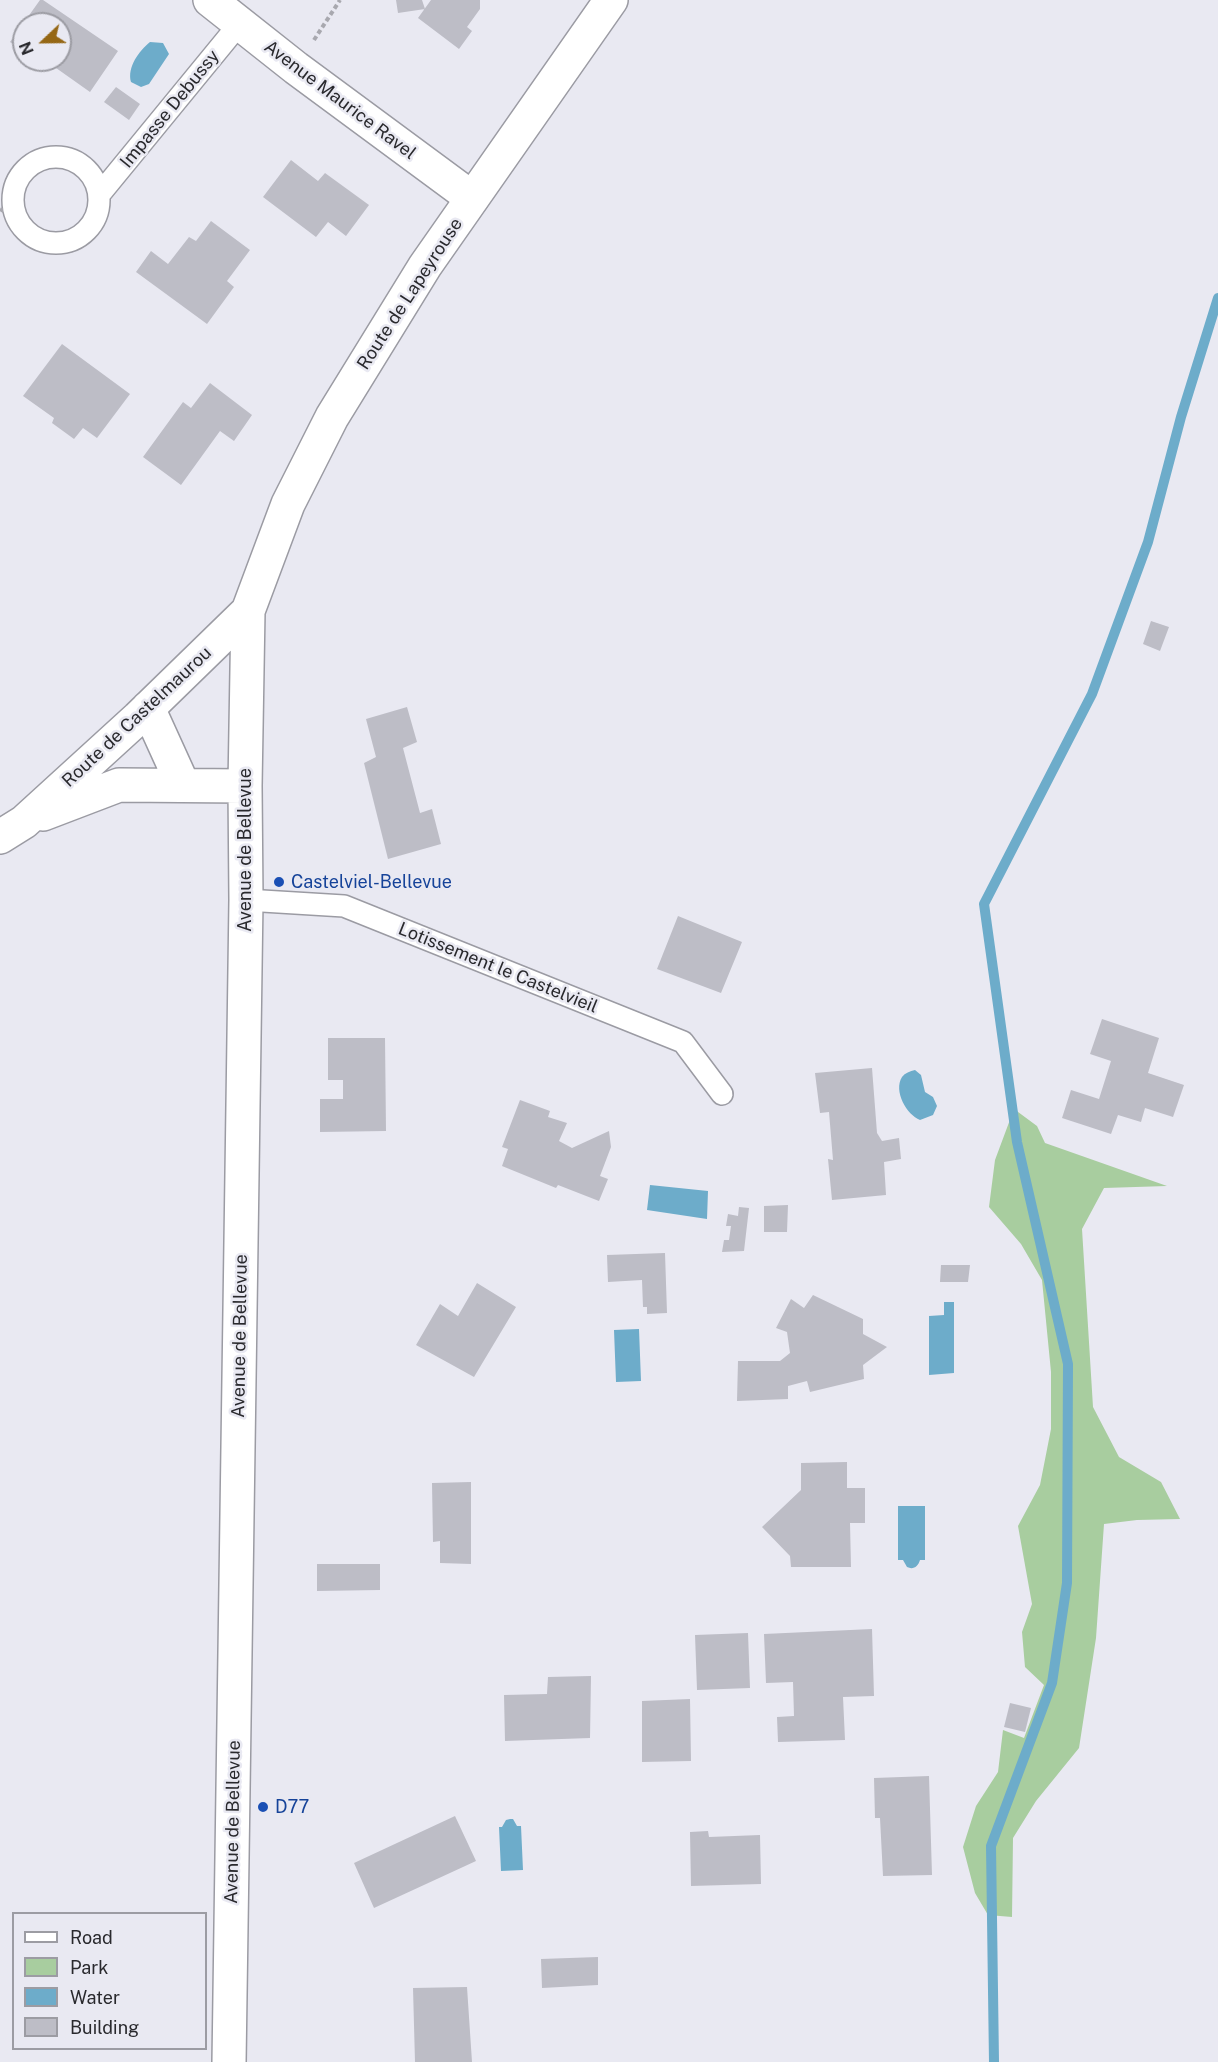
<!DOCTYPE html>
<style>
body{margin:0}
#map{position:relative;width:1218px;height:2062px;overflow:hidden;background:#e9e9f2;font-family:"Public Sans",sans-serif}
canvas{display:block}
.legend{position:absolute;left:12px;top:1912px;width:195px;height:138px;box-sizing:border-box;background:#e9e9f2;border:2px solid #9c9ca3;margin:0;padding:8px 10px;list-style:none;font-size:18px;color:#29292d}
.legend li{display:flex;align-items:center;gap:12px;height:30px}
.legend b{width:30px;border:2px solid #9c9ca3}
.north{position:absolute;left:12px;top:12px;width:60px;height:60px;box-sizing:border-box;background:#e9e9f2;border:2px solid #9c9ca3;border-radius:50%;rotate:248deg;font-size:16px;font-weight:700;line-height:24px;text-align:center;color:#29292d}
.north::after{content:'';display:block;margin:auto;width:21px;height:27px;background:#956715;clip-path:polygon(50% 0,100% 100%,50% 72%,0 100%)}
</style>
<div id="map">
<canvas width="1218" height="2062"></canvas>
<ul class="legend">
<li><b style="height:8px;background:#fff"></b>Road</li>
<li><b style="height:16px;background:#a8cd9f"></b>Park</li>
<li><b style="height:16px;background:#6dacca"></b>Water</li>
<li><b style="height:16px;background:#bdbdc6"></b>Building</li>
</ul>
<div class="north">N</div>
</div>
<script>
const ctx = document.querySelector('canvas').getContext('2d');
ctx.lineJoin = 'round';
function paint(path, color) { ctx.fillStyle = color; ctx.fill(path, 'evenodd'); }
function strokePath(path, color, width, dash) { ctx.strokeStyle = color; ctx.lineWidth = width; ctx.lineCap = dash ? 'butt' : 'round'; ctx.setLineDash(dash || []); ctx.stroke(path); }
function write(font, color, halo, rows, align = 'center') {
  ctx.font = font + ' "Public Sans",sans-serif'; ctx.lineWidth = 5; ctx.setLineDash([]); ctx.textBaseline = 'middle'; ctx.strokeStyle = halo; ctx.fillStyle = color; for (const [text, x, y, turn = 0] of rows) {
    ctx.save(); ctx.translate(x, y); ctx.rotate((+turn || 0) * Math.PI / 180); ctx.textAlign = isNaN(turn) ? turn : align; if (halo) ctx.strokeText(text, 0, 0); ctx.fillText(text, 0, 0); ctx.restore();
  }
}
paint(new Path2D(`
 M1014,1109L1037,1126L1045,1143L1167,1186L1104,1188L1082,1229L1093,1407L1119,1457L1161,1482L1180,1519L1137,1520L1104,1524L1096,1638L1079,1748L1036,1801L1013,1838L1012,1917L988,1915L975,1893L963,1847L976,1806L998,1772L1003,1730L1024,1738L1044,1685L1025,1667L1022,1632L1032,1604L1018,1526L1040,1485L1051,1429V1372L1042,1280L1021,1244L989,1207L995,1160Z`), '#a8cd9f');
paint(new Path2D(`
 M150,42L163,43L169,54L149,84L141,87L131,82C127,67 139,51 150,42Z
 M915,1070L921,1075L925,1092L933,1097L937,1106L933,1115L920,1120C907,1115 893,1091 902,1077C905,1073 910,1071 915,1070Z
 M650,1185L708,1191L707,1219L647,1210Z
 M944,1302H954V1373L929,1375V1316L944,1315Z
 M639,1329L641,1381L616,1382L614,1330Z
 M898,1506H925V1560H920C918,1567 913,1570 907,1567L903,1560H898Z
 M510,1819H513L517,1826H521L523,1870L501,1871L499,1827H502L506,1820Z`), '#6dacca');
strokePath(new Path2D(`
 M994,2062L991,1846L1052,1683L1067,1583L1068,1364L1017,1142L984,904L1092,694L1148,542L1181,417L1218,298`), '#6dacca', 10);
paint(new Path2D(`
 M40,0H43L118,51L90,92L49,63L46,67L35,60H60V24H24V52L10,42Z
 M396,0H422L425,9L398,13Z
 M431,0H480V9L467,27L472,31L459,49L418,18Z
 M116,87L140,104L129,120L104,102Z
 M291,160L318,181L325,173L369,205L346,236L328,222L316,237L263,197Z
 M211,221L250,250L227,281L234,287L207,324L136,272L151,251L168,264L189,237L196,241Z
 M62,344L130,394L97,438L83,428L74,439L52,423L54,418L23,396Z
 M210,383L252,415L234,441L220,431L181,485L143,457L183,402L191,408Z
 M1151,621L1169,627L1160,651L1143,644Z
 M407,707L417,742L403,748L420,813L432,809L441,844L388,859L364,763L376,757L366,719Z
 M678,916L742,942L721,993L657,969Z
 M1102,1019L1159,1038L1148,1073L1184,1085L1173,1117L1145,1108L1141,1122L1118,1115L1111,1134L1062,1118L1071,1090L1099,1099L1111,1061L1090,1054Z
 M328,1038H385L386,1131L320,1132V1099H343V1080H328Z
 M872,1068L877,1133L882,1141L899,1138L901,1159L884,1162L886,1195L832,1200L828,1159L833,1160L829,1112L820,1113L815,1073Z
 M520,1100L550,1111L548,1117L567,1123L559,1141L572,1148L609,1131L611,1147L600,1176L608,1179L599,1201L558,1185L556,1188L502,1166L508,1149L502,1147Z
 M788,1205L787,1232H764V1206Z
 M739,1207L749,1208L744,1251L722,1252L724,1240H729L731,1226H726L728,1214L738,1216Z
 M665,1253L667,1313L647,1314V1307H643L642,1280L608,1282L607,1255Z
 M941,1265H970L968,1282H940Z
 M477,1283L516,1307L474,1377L416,1345L440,1304L458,1316Z
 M813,1295L863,1319V1334L887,1347L863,1365L864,1379L810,1392L807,1381L788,1386V1399L737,1401L738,1361H780L790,1353L787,1332L776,1328L791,1299L804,1308Z
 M847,1462V1488H865V1523H850L851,1567H791L790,1556L762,1527L801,1490V1463Z
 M471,1482V1564L440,1563V1541L433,1542L432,1483Z
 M317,1564H380V1590L317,1591Z
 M872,1629L874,1696L843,1697L845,1740L778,1742L777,1717L794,1716L793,1682L766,1683L764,1634Z
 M748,1633L750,1688L697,1690L695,1635Z
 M591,1676L590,1738L505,1741L504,1695L547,1694L548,1677Z
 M690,1699L691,1761L642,1762V1701Z
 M1010,1703L1031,1708L1025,1732L1004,1727Z
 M929,1776L932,1875L883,1876L880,1818H875L874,1778Z
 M455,1816L476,1861L374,1908L354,1863Z
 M708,1831L709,1837L760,1835L761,1884L691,1886L690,1832Z
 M598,1957V1985L542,1988L541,1959Z
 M467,1987L472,2062H415L413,1988Z`), '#bdbdc6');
const lane = new Path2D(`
 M13 200a43 43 0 1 1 86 0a43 43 0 1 1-86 0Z
 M99,195L240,23
 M246,900L344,906L683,1042L722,1094`);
const street = new Path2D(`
 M210,0L296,68L472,198`);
const secondary = new Path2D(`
 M148,708L183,785
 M43,814L119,785L245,786
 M0,837L24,822L138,718L248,611
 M229,2062L246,900L245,786L248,611L288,504L332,417L425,266L611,0`);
strokePath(lane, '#9b9ba3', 24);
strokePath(street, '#9b9ba3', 36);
strokePath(secondary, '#9b9ba3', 36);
strokePath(new Path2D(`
 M314,40L340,0
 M0,209L17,219`), '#a8a8af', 4, [4.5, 3]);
strokePath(lane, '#fff', 21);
strokePath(street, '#fff', 33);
strokePath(secondary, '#fff', 33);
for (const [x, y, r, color] of [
 [279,882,6,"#1a4fb4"],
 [263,1807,6,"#1a4fb4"]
]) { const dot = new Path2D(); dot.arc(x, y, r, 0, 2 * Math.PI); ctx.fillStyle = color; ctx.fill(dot); strokePath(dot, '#e9e9f2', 2); }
write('18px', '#29292d', '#e9e9f2', [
 ["Avenue Maurice Ravel",340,100,37],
 ["Impasse Debussy",170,109,-51],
 ["Route de Lapeyrouse",410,294,-57],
 ["Route de Castelmaurou",137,717,-43],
 ["Avenue de Bellevue",245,850,-90],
 ["Lotissement le Castelvieil",498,968,22],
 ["Avenue de Bellevue",240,1336,-89],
 ["Avenue de Bellevue",233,1822,-89]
]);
write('18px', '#164399', '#e9e9f2', [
 ["Castelviel-Bellevue",291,882],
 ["D77",275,1807]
], 'left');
</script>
